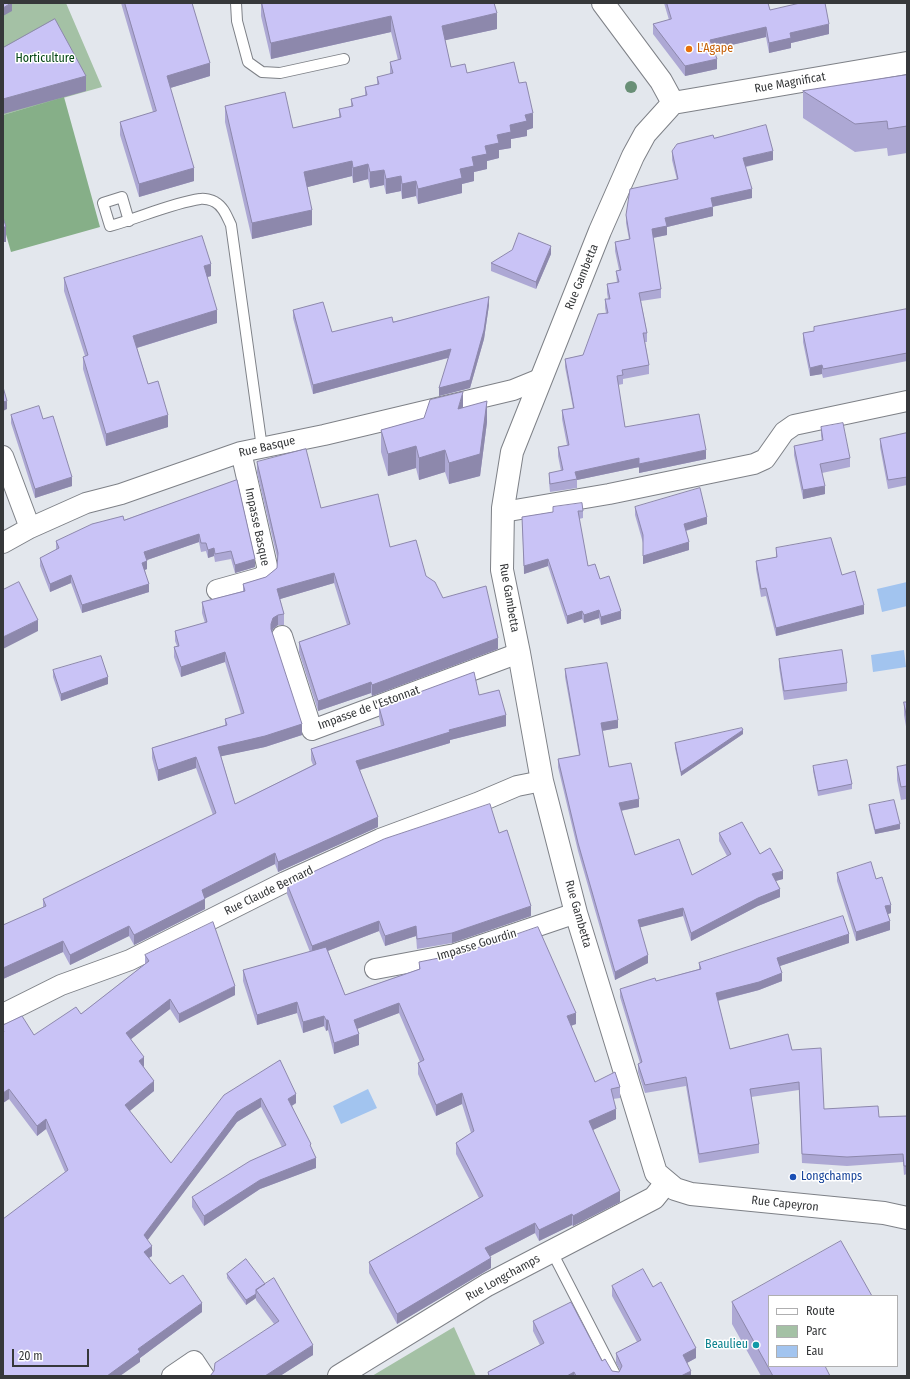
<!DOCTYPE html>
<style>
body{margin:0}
#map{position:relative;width:910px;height:1379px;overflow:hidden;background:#e3e7ed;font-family:"Fira Sans Condensed",sans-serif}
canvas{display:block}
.frame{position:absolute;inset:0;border:4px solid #36383a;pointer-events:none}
.legend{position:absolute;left:768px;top:1295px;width:130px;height:72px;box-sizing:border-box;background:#fff;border:1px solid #afafb0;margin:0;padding:5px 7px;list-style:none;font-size:12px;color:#36383a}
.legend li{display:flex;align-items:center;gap:8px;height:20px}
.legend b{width:20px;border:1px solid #afafb0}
.scale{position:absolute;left:12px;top:1349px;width:77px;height:18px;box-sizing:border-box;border:2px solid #36383a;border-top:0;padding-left:5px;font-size:12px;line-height:14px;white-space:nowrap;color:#36383a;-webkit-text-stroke:3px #fff;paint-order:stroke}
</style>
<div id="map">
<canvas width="910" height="1379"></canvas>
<div class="frame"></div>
<ul class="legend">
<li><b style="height:5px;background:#fff"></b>Route</li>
<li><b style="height:11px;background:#a4c1a5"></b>Parc</li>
<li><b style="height:11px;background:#a2c4ef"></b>Eau</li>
</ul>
<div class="scale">20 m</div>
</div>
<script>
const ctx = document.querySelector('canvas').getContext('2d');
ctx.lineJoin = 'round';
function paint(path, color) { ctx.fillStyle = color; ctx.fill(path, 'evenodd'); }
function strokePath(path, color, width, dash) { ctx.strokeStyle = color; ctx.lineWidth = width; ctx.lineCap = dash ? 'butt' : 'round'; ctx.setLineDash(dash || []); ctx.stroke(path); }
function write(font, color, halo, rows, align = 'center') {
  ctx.font = font + ' "Fira Sans Condensed",sans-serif'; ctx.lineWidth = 3; ctx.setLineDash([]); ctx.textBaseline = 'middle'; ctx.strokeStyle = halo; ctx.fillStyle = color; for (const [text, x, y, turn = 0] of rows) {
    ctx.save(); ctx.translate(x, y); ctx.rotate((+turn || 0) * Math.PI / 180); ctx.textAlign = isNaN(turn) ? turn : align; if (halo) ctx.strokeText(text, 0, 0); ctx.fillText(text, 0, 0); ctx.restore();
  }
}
paint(new Path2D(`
 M3,3H66L102,87L3,115Z
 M454,1327L476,1376H372Z`), '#a4c1a5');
paint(new Path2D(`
 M64,97L100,227L11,252L3,224V115Z`), '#86af88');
paint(new Path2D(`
 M907,582V606L882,612L877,589Z
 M904,650L906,667L873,672L871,655Z
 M368,1089L377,1108L341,1124L333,1106Z`), '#a2c4ef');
const lane = new Path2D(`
 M236,3L237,21L248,62L262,72L280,73L344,59
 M129,221L122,197L103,203L110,226C139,218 172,203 200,199C204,198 212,200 215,202C224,207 227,217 231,225L262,448
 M552,1252L616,1376`);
const street = new Path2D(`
 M3,456L30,528
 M503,512L609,494L754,464L765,459L784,432L794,425L907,401
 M3,543L30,528L86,503L121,494L241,452L324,435L513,390L540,379
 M217,590L260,578L267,573V566L241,452
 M282,636L312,730L519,653
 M375,969L455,954L576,913
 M3,1014L61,985L130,960L285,882L380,839L477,803L517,786L542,781
 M172,1376L194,1361L204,1376`);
const secondary = new Path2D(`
 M603,3L661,81L673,103
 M673,103L645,134L633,156L600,231L512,452L503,508L502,570L519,653L542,781L576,913L656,1173L675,1189L691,1194L884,1213L907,1218
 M673,103L907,63
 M339,1376L487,1285L654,1198L666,1183`);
strokePath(lane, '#7e8187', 12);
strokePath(street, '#7e8187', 22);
strokePath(secondary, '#7e8187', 24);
strokePath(lane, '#fff', 10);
strokePath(street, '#fff', 20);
strokePath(secondary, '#fff', 22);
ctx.fillStyle = '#698f76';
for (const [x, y] of [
 [631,87]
]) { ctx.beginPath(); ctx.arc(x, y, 6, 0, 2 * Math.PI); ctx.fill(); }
paint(new Path2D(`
 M121,3H192L210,76L170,88L194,181L139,197L120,135V122L153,112Z
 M261,3H494L497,29L445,40L451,67L467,73L519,83L533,128L527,130V136L511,139V148L499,150V158L487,161V169L474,172V181L462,184V193L418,204L416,196L402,199L401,191L386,194L384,185L370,188L368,179L353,183L352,176L307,187L312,225L252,239L225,122V106L293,128L339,117V109L351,107V99L365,95V87L377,84V77L390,74V62L398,60L391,32L271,59L261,16Z
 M664,3H768L770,10L829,34L791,43V48L769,53L766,37L714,49L717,69L685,76L653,34V24L669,20Z
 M907,75V153L888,156L887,148L855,152L803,118V91Z
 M714,138L773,160L746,167L752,198L712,207L713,216L667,227V235L653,238L661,289V298L641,301L647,333V342H645L649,365V374L623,379V384L618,385L625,427L706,459L639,473V467L577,480V488L550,492L549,482V473L561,471L558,456V447L567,445L562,419V410L573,408L565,367V359L583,355L606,313L605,308V299H608L607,293V284L617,283L616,271L619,270L615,251V242L629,239L626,223V215L677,180L672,160V151Z
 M551,254L536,289L491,271V263Z
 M211,276L207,277L217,323L137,348L148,384L168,427L106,446L83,369V357L85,356L64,291V278Z
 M489,305L484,339L470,388L439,396L448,358L313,394L293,318V310L332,332Z
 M907,309V361L823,378L822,374L810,376L803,342V333L814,331V327Z
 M463,407L487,422L480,476L449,484L445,472L419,480L416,468L388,476L381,452V430Z
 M11,415L43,419L72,486L35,498L11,423Z
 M821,427L850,458V467L822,473L825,494L803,499L794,455V446L822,441L821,436Z
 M907,433V485L888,489L880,447V439Z
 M257,462L321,508L390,547L426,576L443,598L498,649L372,696L371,693L318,711L299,652V642L347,625L334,583L280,599L284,614V625H278L273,629L272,632L302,735L265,747L221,756L235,804L313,765L311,760V749L381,726L379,717V707L479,695L506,726L450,740V743L360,770L378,827L278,872L275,864L205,898V909L134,945L129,936L70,965L63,952L3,979V925L43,908V899L213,815L196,768L158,781L152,758V748L225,725V719L241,714L225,662L181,677L174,657V647L177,646L175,641V631L205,623L202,613V602L243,591V584L266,577L277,568L278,561L257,473Z
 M237,480L255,567L235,573L231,559L215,562L214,556L208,558L206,551L201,552L199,542L147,560V569L145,570L149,592L82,613L71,583L50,592L40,566V558L56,550V541L124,520Z
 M553,507L583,511V518L579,519L588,566L600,579L621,619L601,625L599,618L584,623L582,619L567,624L548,566L524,574L522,517L553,512Z
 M635,507L707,524L686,531L689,550L643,564V543L635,515Z
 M776,548L842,575L864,614L776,636L766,596L761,597L756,569V561L776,557Z
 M779,659L847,683V691L784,700L779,667Z
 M565,669L618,728L602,731L609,767L639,807L621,811L635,855L692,875L727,856L719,841V833L760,854L783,879L775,881L780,897L758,906L691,941L683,916L640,927L648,963L615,980L578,851L558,767V759L579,755L565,677Z
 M53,670L108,684L61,701L53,677Z
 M904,702H907V732L904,715Z
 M743,734L681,776L675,748V743Z
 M907,765V799L901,800L897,780V767Z
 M813,766L852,784V789L818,796L813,771Z
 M869,805L900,829L875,834L869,810Z
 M499,833L531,916L452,943L417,949L416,936L385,946L379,931L328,951L345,995L419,969V962L576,1024L571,1026L595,1082L620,1087V1098L613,1099L616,1119L592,1130L620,1202L573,1226L572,1225L539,1241L535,1233L490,1256L491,1268L397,1324L369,1273V1262L479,1198L456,1154V1143L471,1133L462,1104L436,1116L418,1074V1063L420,1062L399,1013L357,1029L359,1045L334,1054L328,1030L326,1031L324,1026L303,1033L297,1013L257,1025L243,981V970L310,952L287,894V884Z
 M837,873L876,879L891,913L888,914L890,930L856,941L837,881Z
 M849,943L780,966L782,981L759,990L718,1001L730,1049L792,1050L824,1109L879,1117L907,1116V1174L904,1175L903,1162L847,1166L802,1163L799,1090L751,1097L759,1144V1153L699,1163L686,1086L645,1093L638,1072V1064L640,1063L620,997V989L656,981L699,969V963Z
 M145,955L235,995L179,1023L170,1009L131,1039L144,1066V1067L154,1091L129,1111L171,1163L280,1060L296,1103L292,1106L311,1149L316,1168L260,1189L204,1226L192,1207V1197L282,1147L261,1107L237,1122L147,1240L152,1256L149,1258L170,1284L202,1312L140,1358V1362L65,1172L46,1129L37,1136L9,1099L3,1103V1025L34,1035L81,1014L145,964Z
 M246,1259L313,1355L280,1376H210L274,1324L256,1300V1298L246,1305L227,1278V1274Z
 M612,1286L653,1287L696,1358L687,1363L691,1376H488V1372L540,1345L533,1331V1321L602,1361L612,1371L619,1372L620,1370L616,1363V1353L637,1342L612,1296Z
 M769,1296L830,1376H761L732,1324V1302Z`), '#ada8d4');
paint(new Path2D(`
 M12,3V11L3,16V8Z
 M497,13V29L442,41V26Z
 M391,16V32L271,59V43Z
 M829,24V34L791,43V48L769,53V43L790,33Z
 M766,27V37L710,50V40Z
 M717,59V69L685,76V66Z
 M210,63V76L167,89V76Z
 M86,76V91L3,114V99Z
 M533,113V128L527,130V136L511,139V148L499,150V158L487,161V169L474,172V181L462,184V193L418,204V189L460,169L472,157L510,125L525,115Z
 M773,151V160L743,167V158Z
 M352,161V176L304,188V172Z
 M368,164V179L353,183V168Z
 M194,168V181L139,197V184Z
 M384,170V185L370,188V172Z
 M401,176V191L386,194V179Z
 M416,181V196L402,199V184Z
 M752,189V198L711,207V198Z
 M713,207V216L667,227V235L652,238V229L665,218Z
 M312,210V225L252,239V223Z
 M3,227H6V242H3Z
 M551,246V254L536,289V282Z
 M211,264V276L204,278V266Z
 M489,297V305L484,339L470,388L439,396V388Z
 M217,310V323L133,349V336Z
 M451,349V357L313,394V385Z
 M822,365V374L810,376V368Z
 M463,392V414L458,409Z
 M7,401V409L3,411V402Z
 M487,401V422L480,476L449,484V463Z
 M168,415V427L106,446V434Z
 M416,446V468L388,476V454Z
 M445,450V472L419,480V458Z
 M706,450V459L639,473V464Z
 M639,458V467L577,480L575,472Z
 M72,477V486L35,498V489Z
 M825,486V494L803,499V490Z
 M707,517V524L684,531V524Z
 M199,534V542L144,561V552Z
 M689,542V550L643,564V556Z
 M214,548V556L208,558V550Z
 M255,559V567L235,573V565Z
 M548,559V566L524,574V566Z
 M147,561V569L142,571V563Z
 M334,573V583L277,600V589Z
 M71,575V583L50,592V584Z
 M149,584V592L82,613V605Z
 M864,605V614L776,636V628Z
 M599,610V618L584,623V615Z
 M582,611V619L567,624V616Z
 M621,611V619L601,625V617Z
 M278,615V625L273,629L271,634V624L273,618Z
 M38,620V631L3,649V637Z
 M498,638V649L372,696V685Z
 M225,652V662L181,677V667Z
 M108,677V684L61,701V694Z
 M371,682V693L318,711V701Z
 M506,715V726L450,740V743L356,771V761L449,730Z
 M618,720V728L601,731V723Z
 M302,724V735L265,747L218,757V747Z
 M743,730V734L681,776V772Z
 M196,757V768L158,781V770Z
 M639,799V807L619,811V803Z
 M378,817V827L278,872V862Z
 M900,824V829L875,834V830Z
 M275,853V864L202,900V890Z
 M783,871V879L772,882V874Z
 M780,889V897L758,906L691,941V933L758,898Z
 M205,899V909L134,945V935Z
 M891,905V913L885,915V906Z
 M531,906V916L452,943V933Z
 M683,908V916L638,928V920Z
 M379,921V931L312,957V946Z
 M890,921V930L856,941V932Z
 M129,926V936L70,965V955Z
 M416,926V936L385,946V936Z
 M849,934V943L777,967V958Z
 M63,941V952L3,979V968Z
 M648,955V963L615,980V972Z
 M782,973V981L759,990L716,1001V993Z
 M235,986V995L179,1023V1014Z
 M170,999V1009L126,1043V1033Z
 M297,1002V1013L257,1025V1015Z
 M399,1003V1013L354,1030V1020Z
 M576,1013V1024L567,1027V1016Z
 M324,1016V1026L303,1033V1022Z
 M326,1020H328V1030L326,1031Z
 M359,1034V1045L334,1054V1043Z
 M144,1057V1066L139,1070V1061Z
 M154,1081V1091L125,1115V1105Z
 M9,1089V1099L3,1103V1093Z
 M462,1093V1104L436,1116V1105Z
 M296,1094V1103L288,1108V1099Z
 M261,1098V1107L237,1122L144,1245V1235L237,1112Z
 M616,1109V1119L589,1132V1121Z
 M46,1119V1129L37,1136V1126Z
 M316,1158V1168L260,1189L204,1226V1216L260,1180Z
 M620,1191V1202L573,1226V1216Z
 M572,1214V1225L539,1241V1230Z
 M535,1223V1233L485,1259V1248Z
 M152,1246V1256L144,1261V1252Z
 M491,1258V1268L397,1324V1314Z
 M256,1294V1298L246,1305V1300Z
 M202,1303V1312L140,1358V1362L120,1376H107L138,1349Z
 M313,1345V1355L280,1376H265Z
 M696,1348V1358L683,1365V1355Z
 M691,1371V1376H681Z
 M574,1372V1376H567Z`), '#8d88ac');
const building = new Path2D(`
 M3,3H11L3,8Z
 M125,3H192L210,63L167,76L194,168L139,184L120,122L156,111Z
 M262,3H494L497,13L442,26L451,67L465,64L467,73L514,62L519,83L526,82L533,113L525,115L527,121L510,125L511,132L497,135L499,143L485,146L487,154L472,157L474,166L460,169L462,178L418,189L416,181L402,184L401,176L386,179L384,170L370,172L368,164L353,168L352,161L304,172L312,210L252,223L225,106L285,92L293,128L341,117L339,109L353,106L351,99L367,95L365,87L379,84L377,77L393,73L390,62L401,59L391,16L271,43Z
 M667,3H768L770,10L800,3H825L829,24L790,33L791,38L769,43L766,27L710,40L717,59L685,66L653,24L671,19Z
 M55,19L86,76L3,99V48Z
 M907,75V126L888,129L887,121L855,124L803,91Z
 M766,125L773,151L743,158L752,189L711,198L713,207L665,218L667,226L652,229L661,289L639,293L647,333H643L649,365L622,370L623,375L617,376L625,427L699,414L706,450L639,464V458L575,472L577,479L550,484L549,473L563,470L558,447L569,445L562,410L574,408L565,359L583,355L598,314L608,313L605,299H610L607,284L619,282L616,271L621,270L615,242L630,239L626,215L630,189L678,179L672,151L677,144L713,135L714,138Z
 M3,217L6,227H3Z
 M519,233L551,246L536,282L491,263L512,250Z
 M202,236L211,264L204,266L217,310L133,336L148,384L158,381L168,415L106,434L83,357L88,355L64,278Z
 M489,297L484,330L470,380L439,388L451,349L313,385L293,310L323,302L332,332L392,317L393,322Z
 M907,309V353L823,369L822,365L810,368L803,333L814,331V327Z
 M3,387L7,401L3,402Z
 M463,392L458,409L487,401L480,454L449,463L445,450L419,458L416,446L388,454L381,430L424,418L430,400Z
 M39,406L43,419L53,416L72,477L35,489L11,415Z
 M843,423L850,458L820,464L825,486L803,490L794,446L823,440L821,427Z
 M907,433V477L888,480L880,439Z
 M306,449L321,508L378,494L390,547L416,540L426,576L435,582L443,598L486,586L498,638L372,685L371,682L318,701L299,642L350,624L334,573L277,589L284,614L278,615L273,618L271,624V629L302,724L265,736L218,747L235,804L316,764L311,749L384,725L379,707L474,672L479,695L499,690L506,715L449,730L450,732L356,761L378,817L278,862L275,853L202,890L205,899L134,935L129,926L70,955L63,941L3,968V925L46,906L43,899L216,813L196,757L158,770L152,748L227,725L225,719L244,713L225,652L181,667L174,647L179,646L175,631L207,622L202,602L245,591L243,584L266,577L277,568L278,553L257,462Z
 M237,480L255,559L235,565L231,551L215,554L214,548L208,550L206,543H201L199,534L144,552L147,561L142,563L149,584L82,605L71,575L50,584L40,558L59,548L56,541L92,524L123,516L124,520Z
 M700,488L707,517L684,524L689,542L643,556V535L635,507Z
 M582,503L583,511H578L588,566L595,564L600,579L609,576L621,611L601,617L599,610L584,615L582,611L567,616L548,559L524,566L522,517L553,512V507Z
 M831,538L842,575L855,571L864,605L776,628L766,588L761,589L756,561L777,557L776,548Z
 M19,582L38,620L3,637V590Z
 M842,650L847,683L784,691L779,659Z
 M101,656L108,677L61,694L53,670Z
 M607,663L618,720L601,723L609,767L631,763L639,799L619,803L635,855L679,839L692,875L731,854L719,833L742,822L760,854L770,848L783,871L772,874L780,889L758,898L691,933L683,908L638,920L648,955L615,972L578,843L558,759L580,755L565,669Z
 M904,702H907V719Z
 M742,728L743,730L681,772L675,743Z
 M847,760L852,784L818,791L813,766Z
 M907,765V786L901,787L897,767Z
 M894,800L900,824L875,830L869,805Z
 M490,804L499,833L507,830L531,906L452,933L417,939L416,926L385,936L379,921L312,946L287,884L384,839Z
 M871,862L876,879L882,877L891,905L885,906L890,921L856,932L837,873Z
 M843,916L849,934L777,958L782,973L759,982L716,993L730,1049L788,1034L792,1050L821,1048L824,1109L878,1106L879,1117L907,1116V1166H904L903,1154L847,1157L802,1154L799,1082L750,1089L759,1144L699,1154L686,1077L645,1085L638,1064L642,1062L620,989L655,978L656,981L701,969L699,963Z
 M213,922L235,986L179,1014L170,999L126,1033L144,1057L139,1061L154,1081L125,1105L171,1163L224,1095L280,1060L296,1094L288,1099L311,1144L310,1145L316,1158L260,1180L204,1216L192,1197L250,1161L286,1145L261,1098L237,1112L144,1235L152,1246L144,1252L170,1284L183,1275L202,1303L138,1349L140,1352L107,1376H3V1219L68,1170L46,1119L37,1126L9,1089L3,1093V1033L4,1032L3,1030V1025L22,1016L34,1035L76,1007L81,1014L149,961L145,955Z
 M538,927L576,1013L567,1016L595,1082L615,1072L620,1087L611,1089L616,1109L589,1121L620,1191L573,1216L572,1214L539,1230L535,1223L485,1248L491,1258L397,1314L369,1262L483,1196L456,1143L474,1131L462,1093L436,1105L418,1063L424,1060L399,1003L354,1020L359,1034L334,1043L328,1020H326L324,1016L303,1022L297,1002L257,1015L243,970L326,947L345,995L420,969L419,962L459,954Z
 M841,1241L872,1296H769V1366H825L830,1376H773L732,1302Z
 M246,1259L265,1284L256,1290V1294L246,1300L227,1274Z
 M643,1269L653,1287L661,1282L696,1348L683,1355L691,1371L681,1376H576L574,1372L567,1376H489L488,1372L544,1343L533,1321L571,1302L602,1361L605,1359L612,1371L619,1372L622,1366L616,1353L641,1340L612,1286Z
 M274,1278L313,1345L265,1376H210L214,1371L215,1363L279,1321L256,1290Z`);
paint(building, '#c9c3f6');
strokePath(building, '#8d88ac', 1);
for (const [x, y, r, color] of [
 [689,49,4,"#e8710a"],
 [793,1177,4,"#1a4fb4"],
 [756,1345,4,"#0f9aa8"]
]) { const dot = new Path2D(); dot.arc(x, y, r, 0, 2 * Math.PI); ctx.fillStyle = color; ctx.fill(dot); strokePath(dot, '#fff', 1.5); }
write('12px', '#c56008', '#fff', [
 ["L'Agape",697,49]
], 'left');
write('12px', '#054715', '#fff', [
 ["Horticulture",45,59]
]);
write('12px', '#36383a', '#fff', [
 ["Rue Magnificat",790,83,-10],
 ["Rue Gambetta",582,277,-68],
 ["Rue Basque",267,447,-13],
 ["Impasse Basque",257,527,78],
 ["Rue Gambetta",509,598,80],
 ["Impasse de l'Estonnat",369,708,-20],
 ["Rue Claude Bernard",269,891,-26],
 ["Rue Gambetta",578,914,74],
 ["Impasse Gourdin",477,945,-17],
 ["Rue Capeyron",785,1204,6],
 ["Rue Longchamps",503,1278,-29]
]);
write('12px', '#164399', '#fff', [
 ["Longchamps",801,1177]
], 'left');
write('12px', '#0d838f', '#fff', [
 ["Beaulieu",748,1345]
], 'right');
</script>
